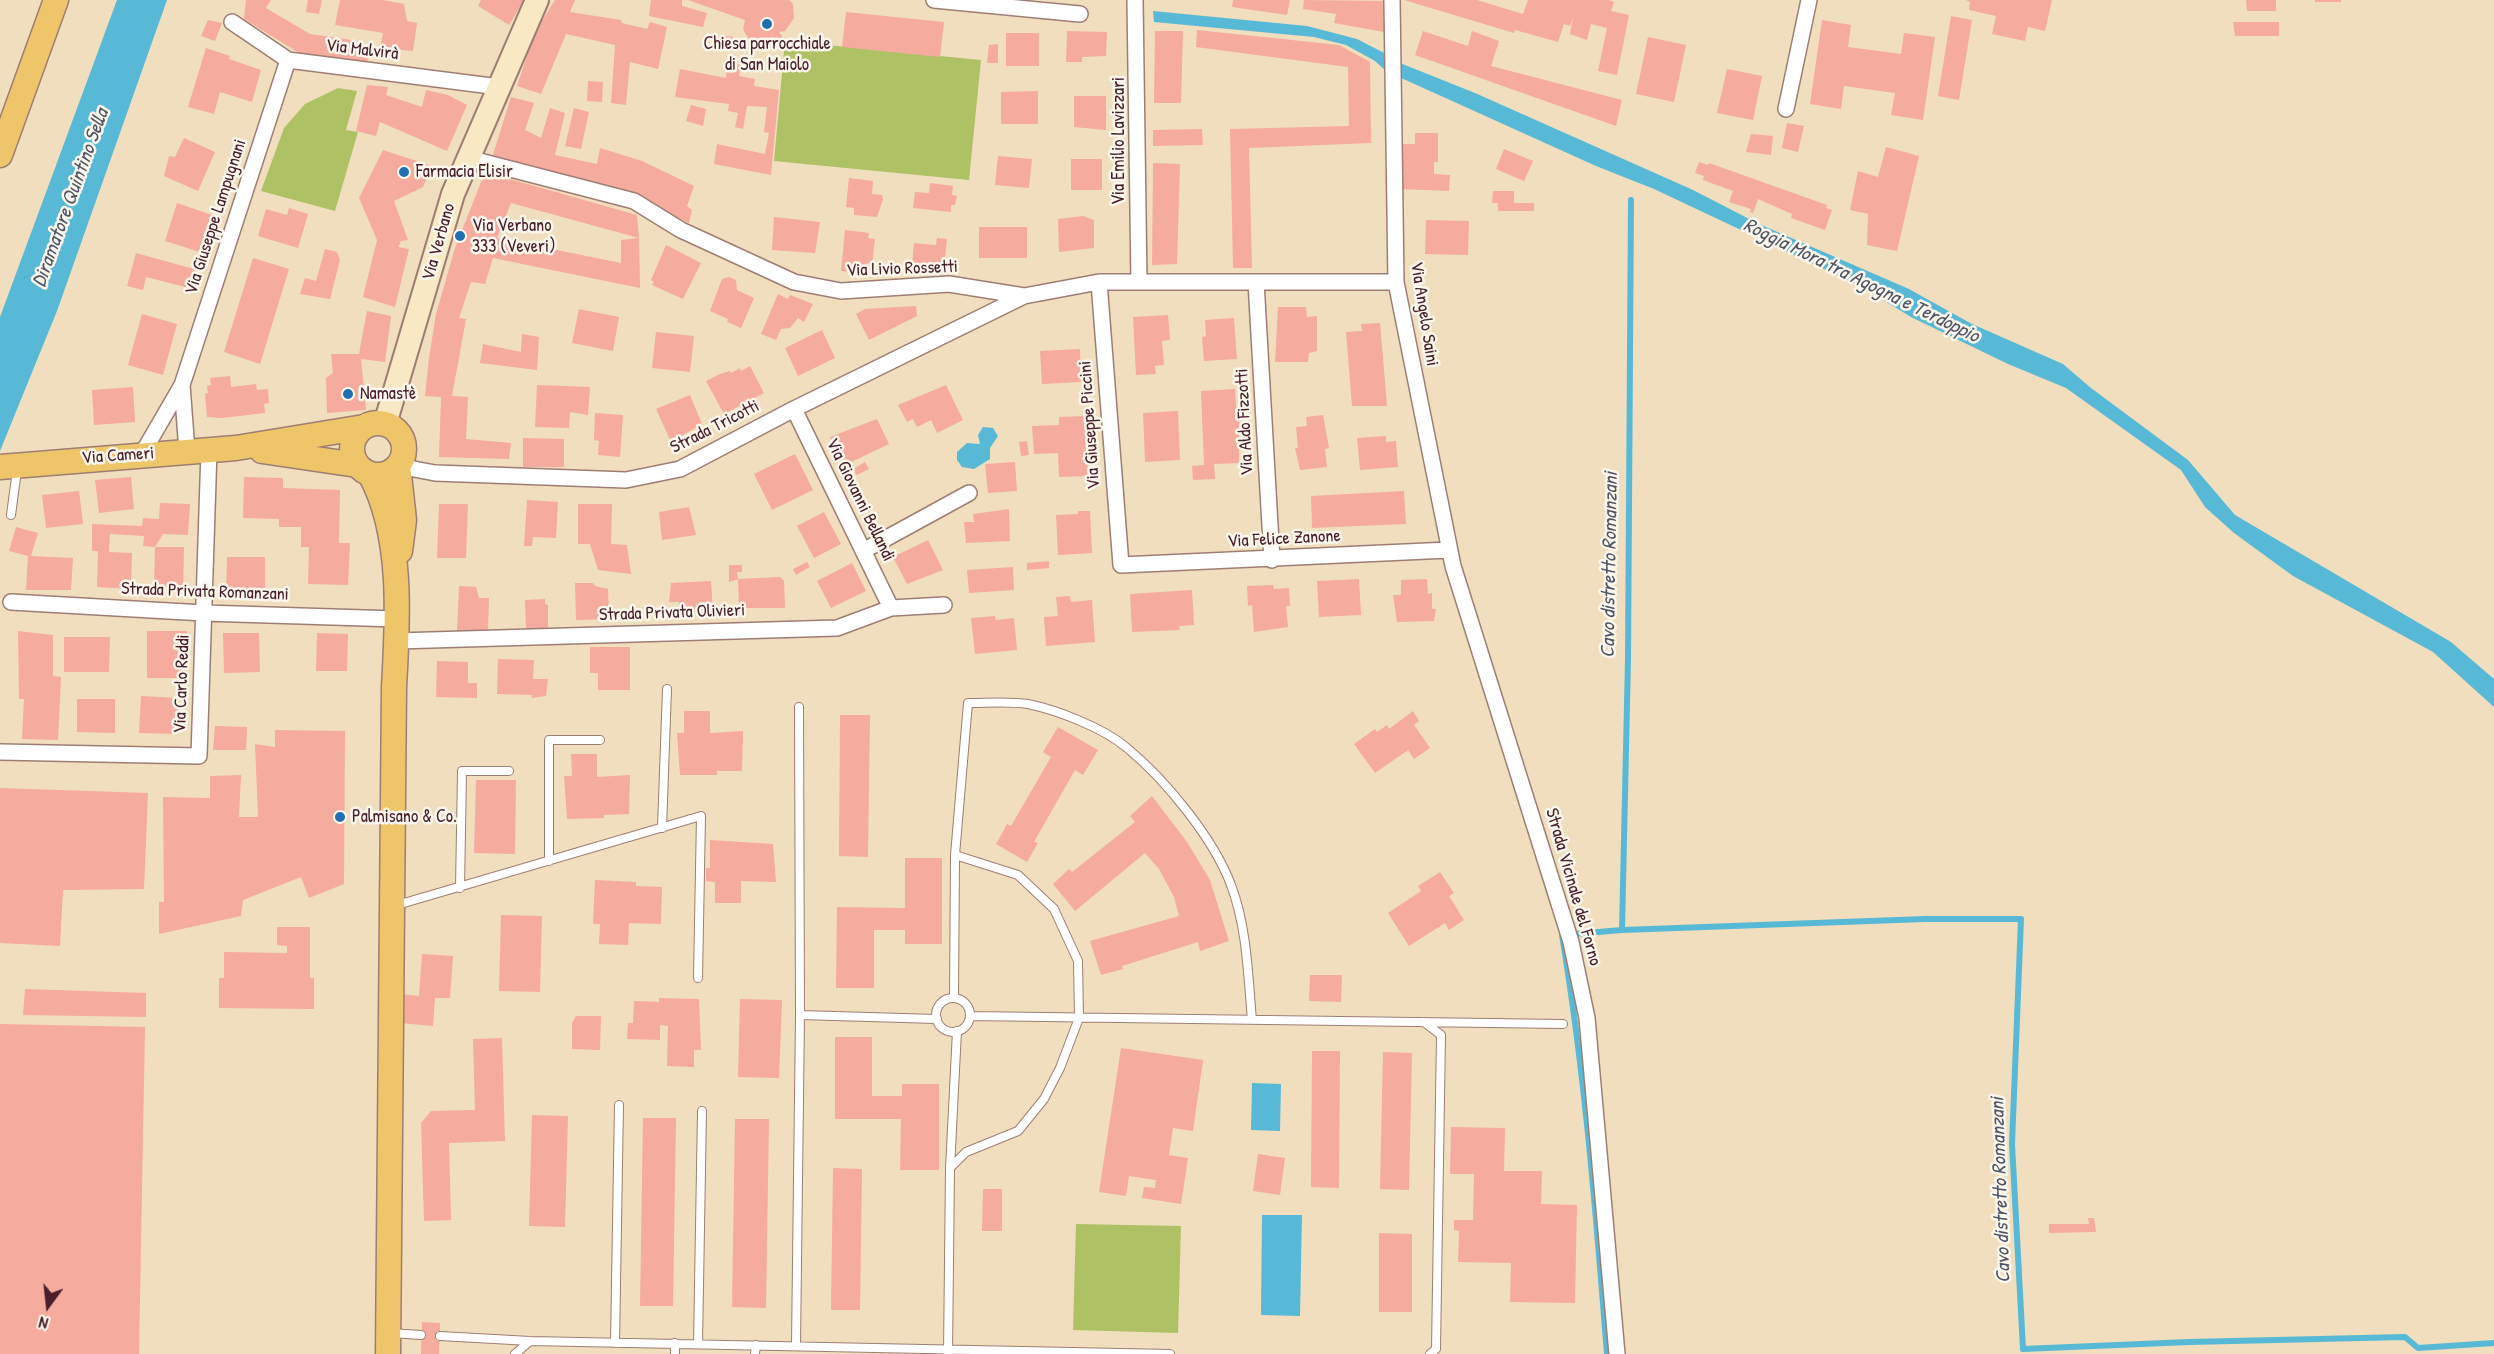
<!DOCTYPE html>
<meta charset="utf-8">
<style>
body{margin:0}
#map{position:relative;width:2494px;height:1354px;overflow:hidden;background:#f1debe;font-family:"Patrick Hand",sans-serif}
canvas{display:block}
.north{position:absolute;left:18px;top:1276px;width:60px;height:60px;-webkit-text-stroke:4px #fbf7ec;paint-order:stroke;rotate:195deg;font-size:16px;font-weight:700;line-height:24px;text-align:center;color:#4a1f2b}
.north::after{content:'';display:block;margin:auto;width:21px;height:27px;background:#4a1f2b;clip-path:polygon(50% 0,100% 100%,50% 72%,0 100%)}
</style>
<div id="map">
<canvas width="2494" height="1354"></canvas>
<div class="north">N</div>
</div>
<script>
const ctx = document.querySelector('canvas').getContext('2d');
ctx.lineJoin = 'round';
function paint(path, color) { ctx.fillStyle = color; ctx.fill(path, 'evenodd'); }
function strokePath(path, color, width, dash) { ctx.strokeStyle = color; ctx.lineWidth = width; ctx.lineCap = dash ? 'butt' : 'round'; ctx.setLineDash(dash || []); ctx.stroke(path); }
function write(font, color, halo, rows, align = 'center') {
  ctx.font = font + ' "Patrick Hand",sans-serif'; ctx.lineWidth = 5; ctx.setLineDash([]); ctx.textBaseline = 'middle'; ctx.strokeStyle = halo; ctx.fillStyle = color; for (const [text, x, y, turn = 0] of rows) {
    ctx.save(); ctx.translate(x, y); ctx.rotate((+turn || 0) * Math.PI / 180); ctx.textAlign = isNaN(turn) ? turn : align; if (halo) ctx.strokeText(text, 0, 0); ctx.fillText(text, 0, 0); ctx.restore();
  }
}
paint(new Path2D(`
 M785,41L981,60L969,180L774,161Z
 M338,88L357,91L346,130L358,132L335,211L261,191L284,128L305,104Z
 M1076,1224L1181,1226L1178,1333L1073,1330Z`), '#aec165');
paint(new Path2D(`
 M117,0H167L57,311L0,451V317Z
 M1153,11L1307,26L1357,39L1390,56L1387,72L1375,61L1346,45L1314,37L1154,22Z
 M1400,63L1475,93L1693,190L1759,224L1909,289L1972,324L2063,364L2091,388L2188,460L2235,515L2451,642L2494,679V707L2433,652L2293,576L2234,533L2205,507L2181,470L2066,388L2008,364L1911,317L1862,287L1654,189L1596,166L1399,77Z
 M983,427L993,428L998,436L990,448V459L974,469L962,467L957,460V452L967,443L980,444L978,435Z
 M1252,1083L1281,1084L1280,1131L1251,1130Z
 M1262,1215H1302L1300,1316L1261,1315Z`), '#58b9d6');
strokePath(new Path2D(`
 M1631,200L1628,659L1622,930L1925,919H2021L2012,1144L2023,1349L2189,1342L2405,1337L2418,1348L2494,1343
 M1607,1354C1596,1214 1585,1074 1562,935L1622,930`), '#58b9d6', 6);
paint(new Path2D(`
 M246,0H271L266,8L310,34L352,40L351,47L369,50L367,64L301,54L244,19Z
 M308,0H322L319,14L306,12Z
 M340,0H383L404,4L407,21L417,23L413,51L380,48L383,33L335,25Z
 M481,0H524L509,25L478,6Z
 M555,0H575L570,12L621,20L622,23L647,29L650,22L667,27L658,69L630,62L626,105L611,103L615,45L566,34L541,94L517,86L535,32Z
 M651,0H682V6L707,13L703,27L649,16Z
 M688,0H789L793,4L794,18L785,31L779,32L783,38L772,47L748,38L743,29L745,20Z
 M1233,0H1290L1287,15L1232,7Z
 M1304,0L1384,1V32L1334,23L1336,14L1303,9Z
 M1404,0H1477L1523,14L1528,0H1609L1614,2L1611,11L1629,15L1617,75L1598,71L1607,28L1591,24L1587,40L1570,34L1573,17L1570,26L1564,24L1558,42L1515,30L1514,33Z
 M1966,0H2052L2045,31L2028,27L2025,41L1992,34L1996,16L1969,10L1970,2Z
 M2246,0H2276V11H2247Z
 M2315,0H2341V2H2315Z
 M846,12L944,22L940,57L842,47Z
 M1951,16L1972,20L1959,100L1938,96Z
 M208,20L222,23L215,41L201,36Z
 M1822,20L1851,25L1848,47L1901,54L1904,33L1935,37L1923,120L1891,115L1895,93L1844,86L1841,109L1810,104Z
 M2233,22H2279V36H2235Z
 M1197,30L1339,45L1370,62L1371,143L1249,148L1252,268H1233L1230,129L1349,126L1348,67L1196,47Z
 M1067,31L1107,32L1106,56L1082,57V62H1066Z
 M1155,31H1183L1181,103H1154Z
 M1423,31L1468,46L1472,31L1499,41L1491,66L1622,100L1616,126L1415,55Z
 M1006,33H1039V66H1006Z
 M720,35L733,37L731,49L718,47Z
 M1648,37L1686,45L1674,102L1636,94Z
 M998,44V63H987L989,45Z
 M206,48L230,56L229,59L261,70L252,102L220,92L214,114L188,107Z
 M728,62L741,65L739,76L755,79L754,86L779,90L771,175L714,164L717,144L765,154L769,133L764,132L767,107L747,106L743,129L735,127L738,113L728,111L729,104L675,97L680,69L726,78Z
 M1727,69L1762,76L1753,120L1717,113Z
 M588,81L603,82L602,102L587,101Z
 M367,85L388,87L386,95L422,107L426,90L448,95L467,105L447,151L380,122L376,136L356,131Z
 M1038,91V124H1001V92Z
 M1074,96H1106V130L1074,127Z
 M511,97L534,103L525,130L541,138L550,108L565,113L555,155L597,164L600,148L642,161L694,186L687,206L692,210L689,223L634,196L492,158Z
 M691,105L706,109L703,126L686,121Z
 M574,108L589,112L581,149L565,146Z
 M1787,123L1804,126L1798,152L1782,148Z
 M1202,129L1203,145L1153,146V130Z
 M1415,133H1438V162H1434V174L1450,175L1449,191L1399,189V144H1415Z
 M1751,134L1773,136L1771,155L1746,152Z
 M184,138L215,152L198,191L164,176L169,156L175,157Z
 M1886,147L1919,156L1897,251L1867,245L1868,214L1850,210L1858,171L1878,177Z
 M1504,149L1533,161L1524,181L1496,169Z
 M383,150L432,166L423,187L394,201L408,240L401,241L398,247L409,249L395,307L363,297L377,240L359,198Z
 M998,156L1032,159L1029,188L995,185Z
 M1071,159H1102V190H1071Z
 M1699,162L1708,165L1709,163L1827,205L1826,208L1832,210L1825,230L1791,218L1792,214L1758,199L1753,213L1750,212L1751,209L1729,202L1733,191L1703,180L1704,176L1695,173Z
 M1153,163L1180,164L1177,264L1152,265Z
 M485,172L637,215L639,238L511,203L497,238L621,263V240L639,238L640,288L493,258L485,284L471,282L459,318L466,319L452,396L468,397L466,439L511,443L509,459L439,457L441,397L425,396L429,358L436,314L455,248Z
 M849,178L873,181L872,194L882,195L883,199L877,217L854,215V208L846,207Z
 M930,183L953,186L952,195L957,196L955,205H951V212L913,208L915,192L929,193Z
 M1493,191H1514V203H1534V211H1498V203H1492Z
 M177,203L215,216L203,253L165,241Z
 M289,208L308,214L298,248L258,236L266,209L287,215Z
 M1083,216L1094,220V248L1059,252L1058,219Z
 M774,217L820,222L815,253L772,250Z
 M1426,220L1469,221L1468,255L1425,254Z
 M979,227H1027V258H979Z
 M845,230L869,233L868,238L875,239L872,264L867,263L865,273L841,271Z
 M937,238L947,239L944,269L912,266L914,243L936,245Z
 M666,245L701,263L683,299L652,285L654,282L651,280Z
 M325,249L337,252L340,260L330,299L300,294L305,278L316,281Z
 M136,253L194,269L189,288L146,277L143,290L127,286Z
 M253,258L289,269L260,364L224,352Z
 M729,277L736,280L737,290L754,298L741,328L727,322L728,319L710,311L722,279Z
 M778,294L788,299L790,295L813,304L804,322L798,318L790,328L781,329L776,340L761,334Z
 M916,306L917,316L869,340L856,314L865,309Z
 M1278,307H1306L1307,317L1317,316V351L1309,353L1308,362H1275Z
 M579,309L619,317L613,351L572,343Z
 M367,311L391,316L385,362L361,359L366,410L327,413L326,378L333,373L331,354H359Z
 M142,314L177,324L163,375L128,365Z
 M1168,315L1170,340L1162,341L1164,365L1155,366L1156,374L1136,375L1133,317Z
 M1234,318L1237,359L1204,361L1202,337L1206,336L1205,320Z
 M1380,323L1387,406H1352L1346,332L1362,331L1361,324Z
 M822,330L835,358L798,376L785,348Z
 M656,332L694,336L690,372L652,368Z
 M522,334L539,337L537,370L480,363L483,344L521,352Z
 M1080,349L1081,382L1042,384L1040,351Z
 M750,366L764,393L724,414L706,381L720,374L730,371L731,373L740,368L741,371Z
 M230,376L231,387L256,384L257,390L268,389L269,403L264,404L265,413L222,418L207,417L205,394L208,393L207,386L211,385L210,378Z
 M537,385L590,387L588,415L570,412L569,428L535,427Z
 M946,385L963,420L937,433L931,420L917,427L913,419L907,422L898,405Z
 M133,387L135,422L94,425L92,390Z
 M1235,389L1236,407H1239V463L1214,464L1215,479L1193,480L1192,466L1204,465L1201,391Z
 M690,395L702,424L671,442L656,409Z
 M1178,411L1180,460L1145,462L1143,413Z
 M595,413L623,415L620,457L598,455L599,441L594,440Z
 M1323,415L1329,448L1325,449L1327,467L1300,470L1295,448H1298L1296,427L1307,426L1306,417Z
 M1085,416L1088,476L1059,477L1058,453L1034,454L1032,426L1059,425V417Z
 M877,419L889,444L843,466L830,437Z
 M1386,436V442L1396,441L1398,467L1360,470L1357,438Z
 M523,438L564,439V467H523Z
 M1027,441L1029,455L1021,456L1019,442Z
 M795,454L813,490L772,510L754,474Z
 M865,462L869,469L857,475L853,469Z
 M1015,462L1017,491L988,493L985,464Z
 M131,477L134,509L99,513L95,480Z
 M244,477L283,478V488L340,490L339,543H350L348,585L308,584L309,547H301V527H279V519L243,518Z
 M79,491L83,524L46,528L42,495Z
 M1404,491L1406,524L1312,528L1311,496Z
 M527,500L558,502L556,538L533,537L532,546H524Z
 M160,503L190,504L188,535L163,534L155,547H184L183,592L170,591V587H154L155,547L143,546L144,536L110,534L109,552L132,553L131,589L97,587L98,551H92V524L142,526L143,518L159,519Z
 M439,504H468L466,558H437Z
 M578,504H612L611,544L627,545L631,574L598,570L590,544H578Z
 M689,507L696,535L662,540L659,512Z
 M1009,509L1010,541L966,543L964,522H974L973,514Z
 M1078,511H1090L1092,553L1058,555L1056,515L1078,514Z
 M824,512L841,544L814,558L797,526Z
 M16,527L38,533L31,556L73,558L71,590H26L28,556L9,551Z
 M928,540L943,570L907,584L893,557Z
 M227,557H265V595L226,594Z
 M1049,561V568L1027,570V563Z
 M807,562L810,567L796,575L793,569Z
 M852,563L866,591L831,608L817,581Z
 M729,565H742V572H737L738,579L780,577L784,581L785,608H739L738,579L729,582Z
 M1013,567L1014,590L969,593L967,570Z
 M1359,579L1361,615L1319,617L1317,581Z
 M1427,579L1428,594L1432,593V609H1436L1434,621L1397,622L1393,595H1401V580Z
 M711,581L713,612L679,614V602H669L671,583Z
 M575,583H593L595,586L608,589L609,619L576,620Z
 M1273,585L1274,589L1289,588L1290,606H1286L1288,627L1254,632L1252,605L1248,606L1247,586Z
 M459,586L476,587L479,598H489L488,631H457Z
 M1192,590L1194,625L1179,626L1180,630L1132,632L1130,594Z
 M1070,596L1071,602L1092,600L1095,642L1046,646L1044,617L1058,616L1056,597Z
 M545,599V604L548,605V631H526L525,600Z
 M995,616L996,620L1014,618L1017,650L975,654L971,618Z
 M18,631L53,635V676L61,677L58,740L22,739L24,699H19Z
 M147,631H187V678H147Z
 M223,633H259L260,672L224,673Z
 M317,633L348,634L347,671H316Z
 M64,637H110L109,672H64Z
 M590,647H630V690H598V673H590Z
 M498,659L534,660L533,679H548L546,696L531,698L533,695L497,694Z
 M437,661L468,662V683H477V698L436,697Z
 M141,696L179,698L178,734L139,733Z
 M77,699H115V733L77,732Z
 M684,711H710V733L743,731L742,771H717V775H680L677,733H684Z
 M1413,711L1419,721L1414,725L1430,748L1414,759L1408,750L1375,773L1354,744L1375,729L1377,732L1387,725L1389,729Z
 M840,715H870L868,857L839,856Z
 M215,726L247,727L246,750H213Z
 M1058,727L1098,750L1083,775L1075,770L1034,842L1038,843L1027,862L996,844L1007,824L1011,826L1051,757L1043,752Z
 M275,730L345,731L344,884L309,898L301,877L243,900L241,916L159,934V902H164L163,797L210,798V776L241,775L239,817H258L255,744L275,747Z
 M571,754H597V777L630,775L629,814L604,815V818L567,819L564,776H572Z
 M476,780H516L515,854L474,853Z
 M0,788L148,793L144,889L63,890L60,946L0,943Z
 M1152,796L1187,842L1210,880L1229,941L1200,951L1198,942L1122,966L1123,969L1101,975L1090,941L1179,916L1174,897L1159,869L1145,853L1075,911L1053,884L1069,869L1072,872L1135,822L1130,816Z
 M710,840L773,844L776,882L741,881V903H715V882L706,881V868H710Z
 M905,858H942V944H905V930H874V988H836L837,907L905,908Z
 M1440,872L1454,893L1449,896L1464,920L1449,930L1445,923L1409,946L1388,913L1421,891L1418,886Z
 M595,880L636,882V886L662,887L661,924L629,923L628,945L599,944L600,924H593Z
 M501,915L542,916L540,992L499,991Z
 M277,927H310V978H314V1009L219,1008V978H224V952L287,953V946L277,945Z
 M422,954L453,956L450,998H435L433,1026L400,1023L402,994L419,996Z
 M1310,975H1342L1341,1002L1309,1001Z
 M25,989L146,993V1017L23,1015Z
 M659,998L699,999L701,1050H694V1067L667,1066L668,1026L660,1025V1040L627,1039L628,1023H633L634,1001L659,1002Z
 M740,999L782,1000L779,1078L738,1077Z
 M576,1016H601L600,1050L572,1049V1023Z
 M0,1024L145,1027L139,1354H0Z
 M835,1037H872V1096H902V1084H939V1170H900L901,1119H835Z
 M502,1038L505,1141L449,1143L451,1220L424,1221L421,1123L431,1111L475,1110L473,1039Z
 M1121,1048L1203,1060L1193,1131L1173,1128L1169,1155L1188,1158L1181,1204L1142,1198L1144,1187L1155,1188L1156,1180L1129,1176L1126,1196L1099,1192Z
 M1312,1051H1340L1339,1188L1311,1187Z
 M1383,1052L1412,1053L1409,1190L1380,1189Z
 M532,1115L568,1116L565,1227L529,1226Z
 M643,1118H676L673,1306H640Z
 M735,1119H769L766,1308L732,1307Z
 M1451,1127L1505,1128L1504,1171H1542L1541,1204L1577,1205L1575,1303L1510,1302L1511,1263L1458,1262L1459,1231L1454,1230V1220H1473L1474,1174H1450Z
 M1258,1154L1285,1158L1280,1195L1253,1191Z
 M833,1168L862,1169L860,1310H831Z
 M983,1189H1002V1231H982Z
 M2088,1218H2094L2096,1232L2049,1233V1224H2089Z
 M1379,1233L1412,1234V1312H1379Z
 M422,1322L440,1323L439,1354H421Z`), '#f5ab9e');
const lane = new Path2D(`
 M11,515L17,470
 M662,828L667,689
 M549,861V740H600
 M460,888L462,771H509
 M397,905L701,816L698,978
 M936 1015a17 17 0 1 1 34 0a17 17 0 1 1-34 0Z
 M954,998L955,855L968,703C987,703 1009,701 1028,704C1057,710 1104,728 1127,748C1165,779 1214,839 1231,885C1247,927 1248,975 1252,1020
 M800,1015L937,1019
 M971,1016L1563,1024
 M1424,1022L1441,1035L1436,1349L1430,1354
 M950,1168L966,1152L1018,1131L1044,1099L1060,1068L1079,1018L1078,961L1054,909L1018,875L955,855
 M390,1333L421,1335
 M440,1336L530,1341L1170,1354
 M615,1343L619,1105
 M698,1344L702,1111
 M796,1345L800,1015L799,707
 M515,1354L530,1341
 M675,1354V1343
 M755,1354L756,1345
 M948,1354L950,1168L957,1031`);
const street = new Path2D(`
 M934,0L1080,14
 M1135,0L1139,282
 M1392,0L1396,282L1453,566L1571,942L1587,1018L1617,1354
 M232,22L288,60L499,87
 M1786,109L1809,0
 M468,158L634,201L681,230L794,282L841,291L949,284L1024,296L1099,282H1396
 M1099,282L1121,565L1449,550
 M1256,282L1272,560
 M182,385L187,451
 M794,409L891,608
 M142,454L182,385L288,60
 M398,466L435,473L626,480L680,469L794,409L1024,296
 M863,551L969,493
 M11,602L204,613L397,619
 M397,641L837,628L891,608L944,605
 M0,752L199,756L209,450`);
const secondary = new Path2D(`
 M385,424L453,194L537,0`);
const primary = new Path2D(`
 M0,155L56,0
 M352 449a26 26 0 1 1 52 0a26 26 0 1 1-52 0Z
 M262,451L357,465
 M398,466L404,520L400,551
 M0,467L236,448L364,427
 M370,474C403,534 398,620 394,687L388,1354`);
strokePath(lane, '#9e7e74', 10);
strokePath(street, '#9e7e74', 18);
strokePath(secondary, '#9e7e74', 26);
strokePath(primary, '#9e7e74', 27);
strokePath(lane, '#fff', 8);
strokePath(street, '#fff', 15);
strokePath(secondary, '#f8e8c3', 22);
strokePath(primary, '#eec569', 24);
for (const [x, y, r, color] of [
 [767,24,6,"#1f6fb2"],
 [404,172,6,"#1f6fb2"],
 [460,236,6,"#1f6fb2"],
 [348,394,6,"#1f6fb2"],
 [340,817,6,"#1f6fb2"]
]) { const dot = new Path2D(); dot.arc(x, y, r, 0, 2 * Math.PI); ctx.fillStyle = color; ctx.fill(dot); strokePath(dot, '#fbf7ec', 2); }
write('18px', '#4a1f2b', '#fbf7ec', [
 ["Chiesa parrocchiale",767,44,"center"],
 ["di San Maiolo",767,65,"center"],
 ["Farmacia Elisir",416,172],
 ["Via Verbano",472,226],
 ["333 (Veveri)",472,247],
 ["Namastè",360,394],
 ["Palmisano & Co.",352,817]
], 'left');
write('18px', '#4a1f2b', '#fbf7ec', [
 ["Via Malvirà",362,50,7],
 ["Via Emilio Lavizzari",1119,141,-90],
 ["Via Giuseppe Lampugnani",216,217,-72],
 ["Via Verbano",439,242,-74],
 ["Via Livio Rossetti",902,269,-2],
 ["Via Angelo Saini",1424,314,81],
 ["Via Aldo Fizzotti",1245,422,-93],
 ["Via Giuseppe Piccini",1090,425,-94],
 ["Strada Tricotti",715,427,-27],
 ["Via Cameri",118,456,-4],
 ["Via Giovanni Bellandi",860,500,64],
 ["Via Felice Zanone",1284,539,-3],
 ["Strada Privata Romanzani",205,592,2],
 ["Strada Privata Olivieri",672,613,-2],
 ["Via Carlo Reddi",182,684,-88],
 ["Strada Vicinale del Forno",1573,887,74]
]);
write('italic 20px', '#4f5567', '#fbf7ec', [
 ["Diramatore Quintino Sella",71,198,-70],
 ["Roggia Mora tra Agogna e Terdoppio",1861,281,26],
 ["Cavo distretto Romanzani",1610,565,-89],
 ["Cavo distretto Romanzani",2001,1190,-92]
]);
</script>
